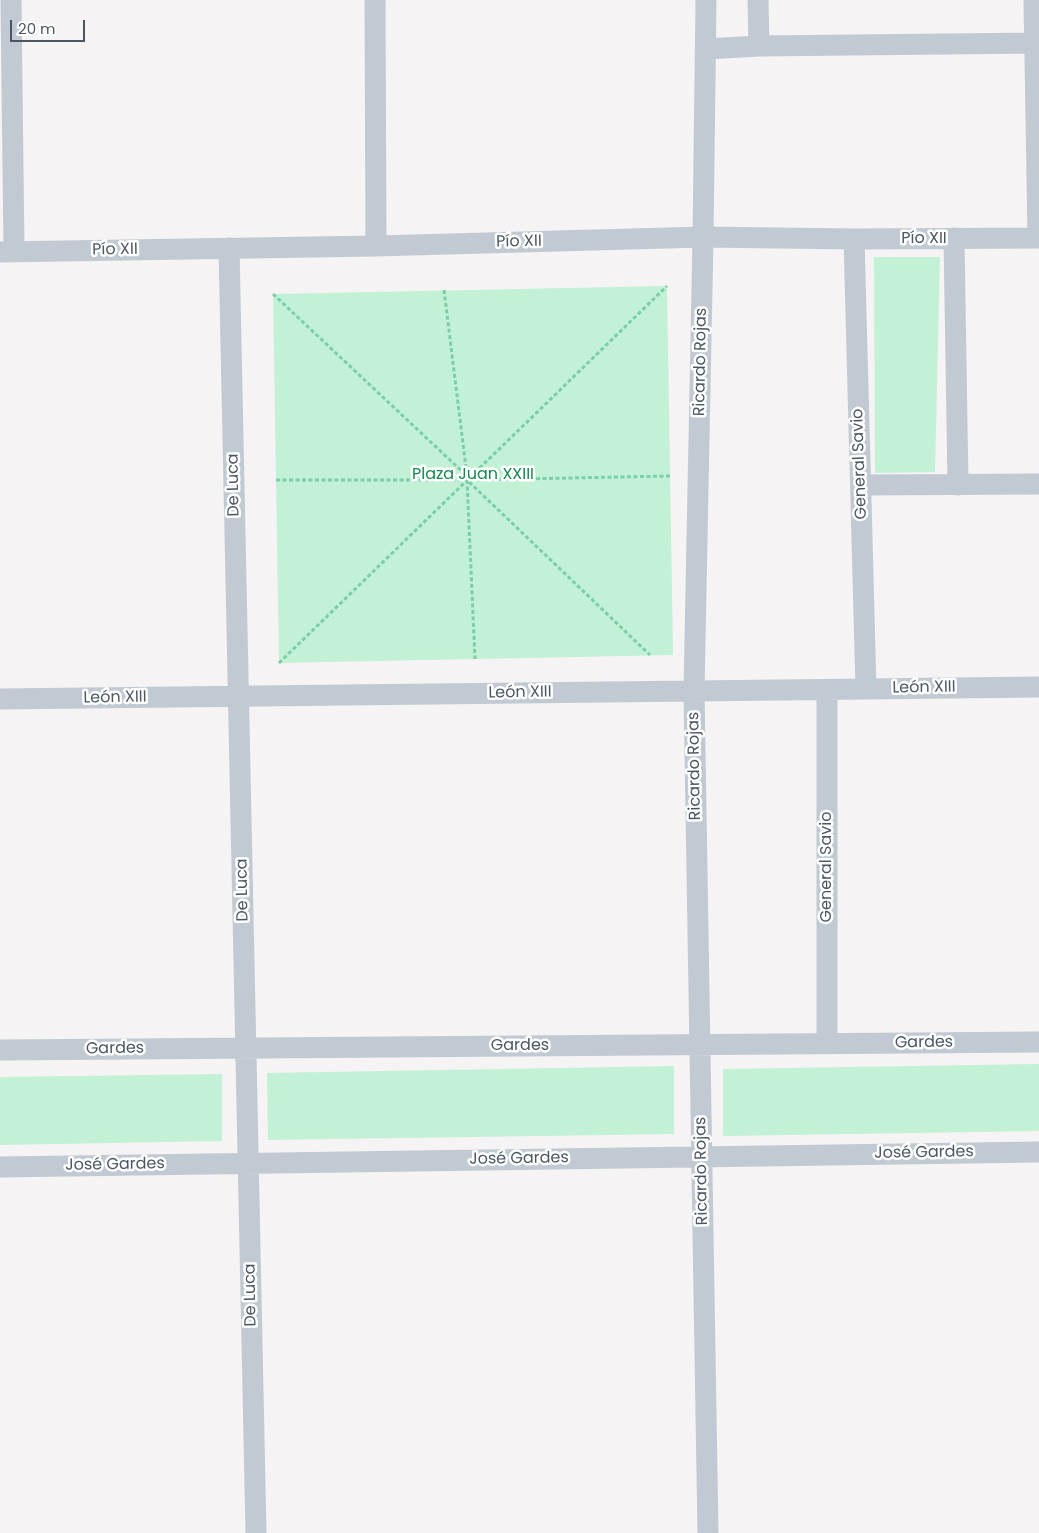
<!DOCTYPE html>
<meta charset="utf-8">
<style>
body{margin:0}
#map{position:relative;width:1039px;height:1533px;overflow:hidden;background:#f5f3f3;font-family:Poppins,sans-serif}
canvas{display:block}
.scale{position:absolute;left:10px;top:20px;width:75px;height:22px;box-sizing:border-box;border:2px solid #4a5661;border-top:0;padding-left:6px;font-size:15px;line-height:18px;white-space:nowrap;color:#4a5661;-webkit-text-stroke:4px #fff;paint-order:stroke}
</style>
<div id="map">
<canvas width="1039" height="1533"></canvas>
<div class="scale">20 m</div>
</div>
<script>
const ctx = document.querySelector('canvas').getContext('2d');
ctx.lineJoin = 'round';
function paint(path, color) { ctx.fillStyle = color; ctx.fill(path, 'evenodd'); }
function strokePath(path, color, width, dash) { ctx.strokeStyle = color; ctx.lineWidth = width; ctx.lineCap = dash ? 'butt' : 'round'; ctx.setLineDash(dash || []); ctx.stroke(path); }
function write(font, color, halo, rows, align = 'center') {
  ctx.font = font + ' Poppins,sans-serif'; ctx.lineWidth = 5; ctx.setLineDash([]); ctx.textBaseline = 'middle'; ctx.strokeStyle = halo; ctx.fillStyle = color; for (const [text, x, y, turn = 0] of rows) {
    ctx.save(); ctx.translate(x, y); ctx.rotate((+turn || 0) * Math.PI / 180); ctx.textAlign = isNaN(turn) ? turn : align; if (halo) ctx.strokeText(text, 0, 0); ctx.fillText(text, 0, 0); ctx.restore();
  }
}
paint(new Path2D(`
 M874,257H940L935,472L875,473Z
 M667,286L673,655L279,663L273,294Z
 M1039,1064V1131L723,1136V1069Z
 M674,1066V1134L268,1140L267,1073Z
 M222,1074V1141L0,1145V1077Z`), '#c3f1d5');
strokePath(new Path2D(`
 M444,290L467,476
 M273,294L467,476V480L650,655
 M276,480H467L670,476
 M467,480L475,659
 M279,663L667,286`), '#7ad0a6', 3, [4, 2.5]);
strokePath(new Path2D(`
 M11,0L14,251
 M375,0L376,246
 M706,0L703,237L694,691L708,1533
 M758,0L759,46
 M1034,0L1038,238
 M706,49L759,46L1039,43
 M954,238L958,485
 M854,239L866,689
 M229,248L256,1533
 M0,252L376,246L703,237L854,239L1039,238
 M861,485L1039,484
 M827,690V1044
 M0,699L1039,687
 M0,1050L1039,1042
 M0,1167L1039,1152`), '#c1cad2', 21);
write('16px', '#4a5661', '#fff', [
 ["Pío XII",924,239],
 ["Pío XII",519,242,-1],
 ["Pío XII",115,250,-1],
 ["Ricardo Rojas",701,362,-89],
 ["General Savio",860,464,-92],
 ["De Luca",234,485,-91],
 ["León XIII",924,688,-1],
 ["León XIII",520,693,-1],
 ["León XIII",115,698,-1],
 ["Ricardo Rojas",695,766,-91],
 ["General Savio",827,867,-90],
 ["De Luca",243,890,-91],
 ["Gardes",924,1043,-1],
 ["Gardes",520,1046],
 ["Gardes",115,1049,-1],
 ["José Gardes",924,1153,-1],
 ["José Gardes",519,1159,-1],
 ["José Gardes",115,1165,-1],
 ["Ricardo Rojas",702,1171,-91],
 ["De Luca",251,1295,-91]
]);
write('16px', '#17864f', '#fff', [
 ["Plaza Juan XXIII",473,475]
]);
</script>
